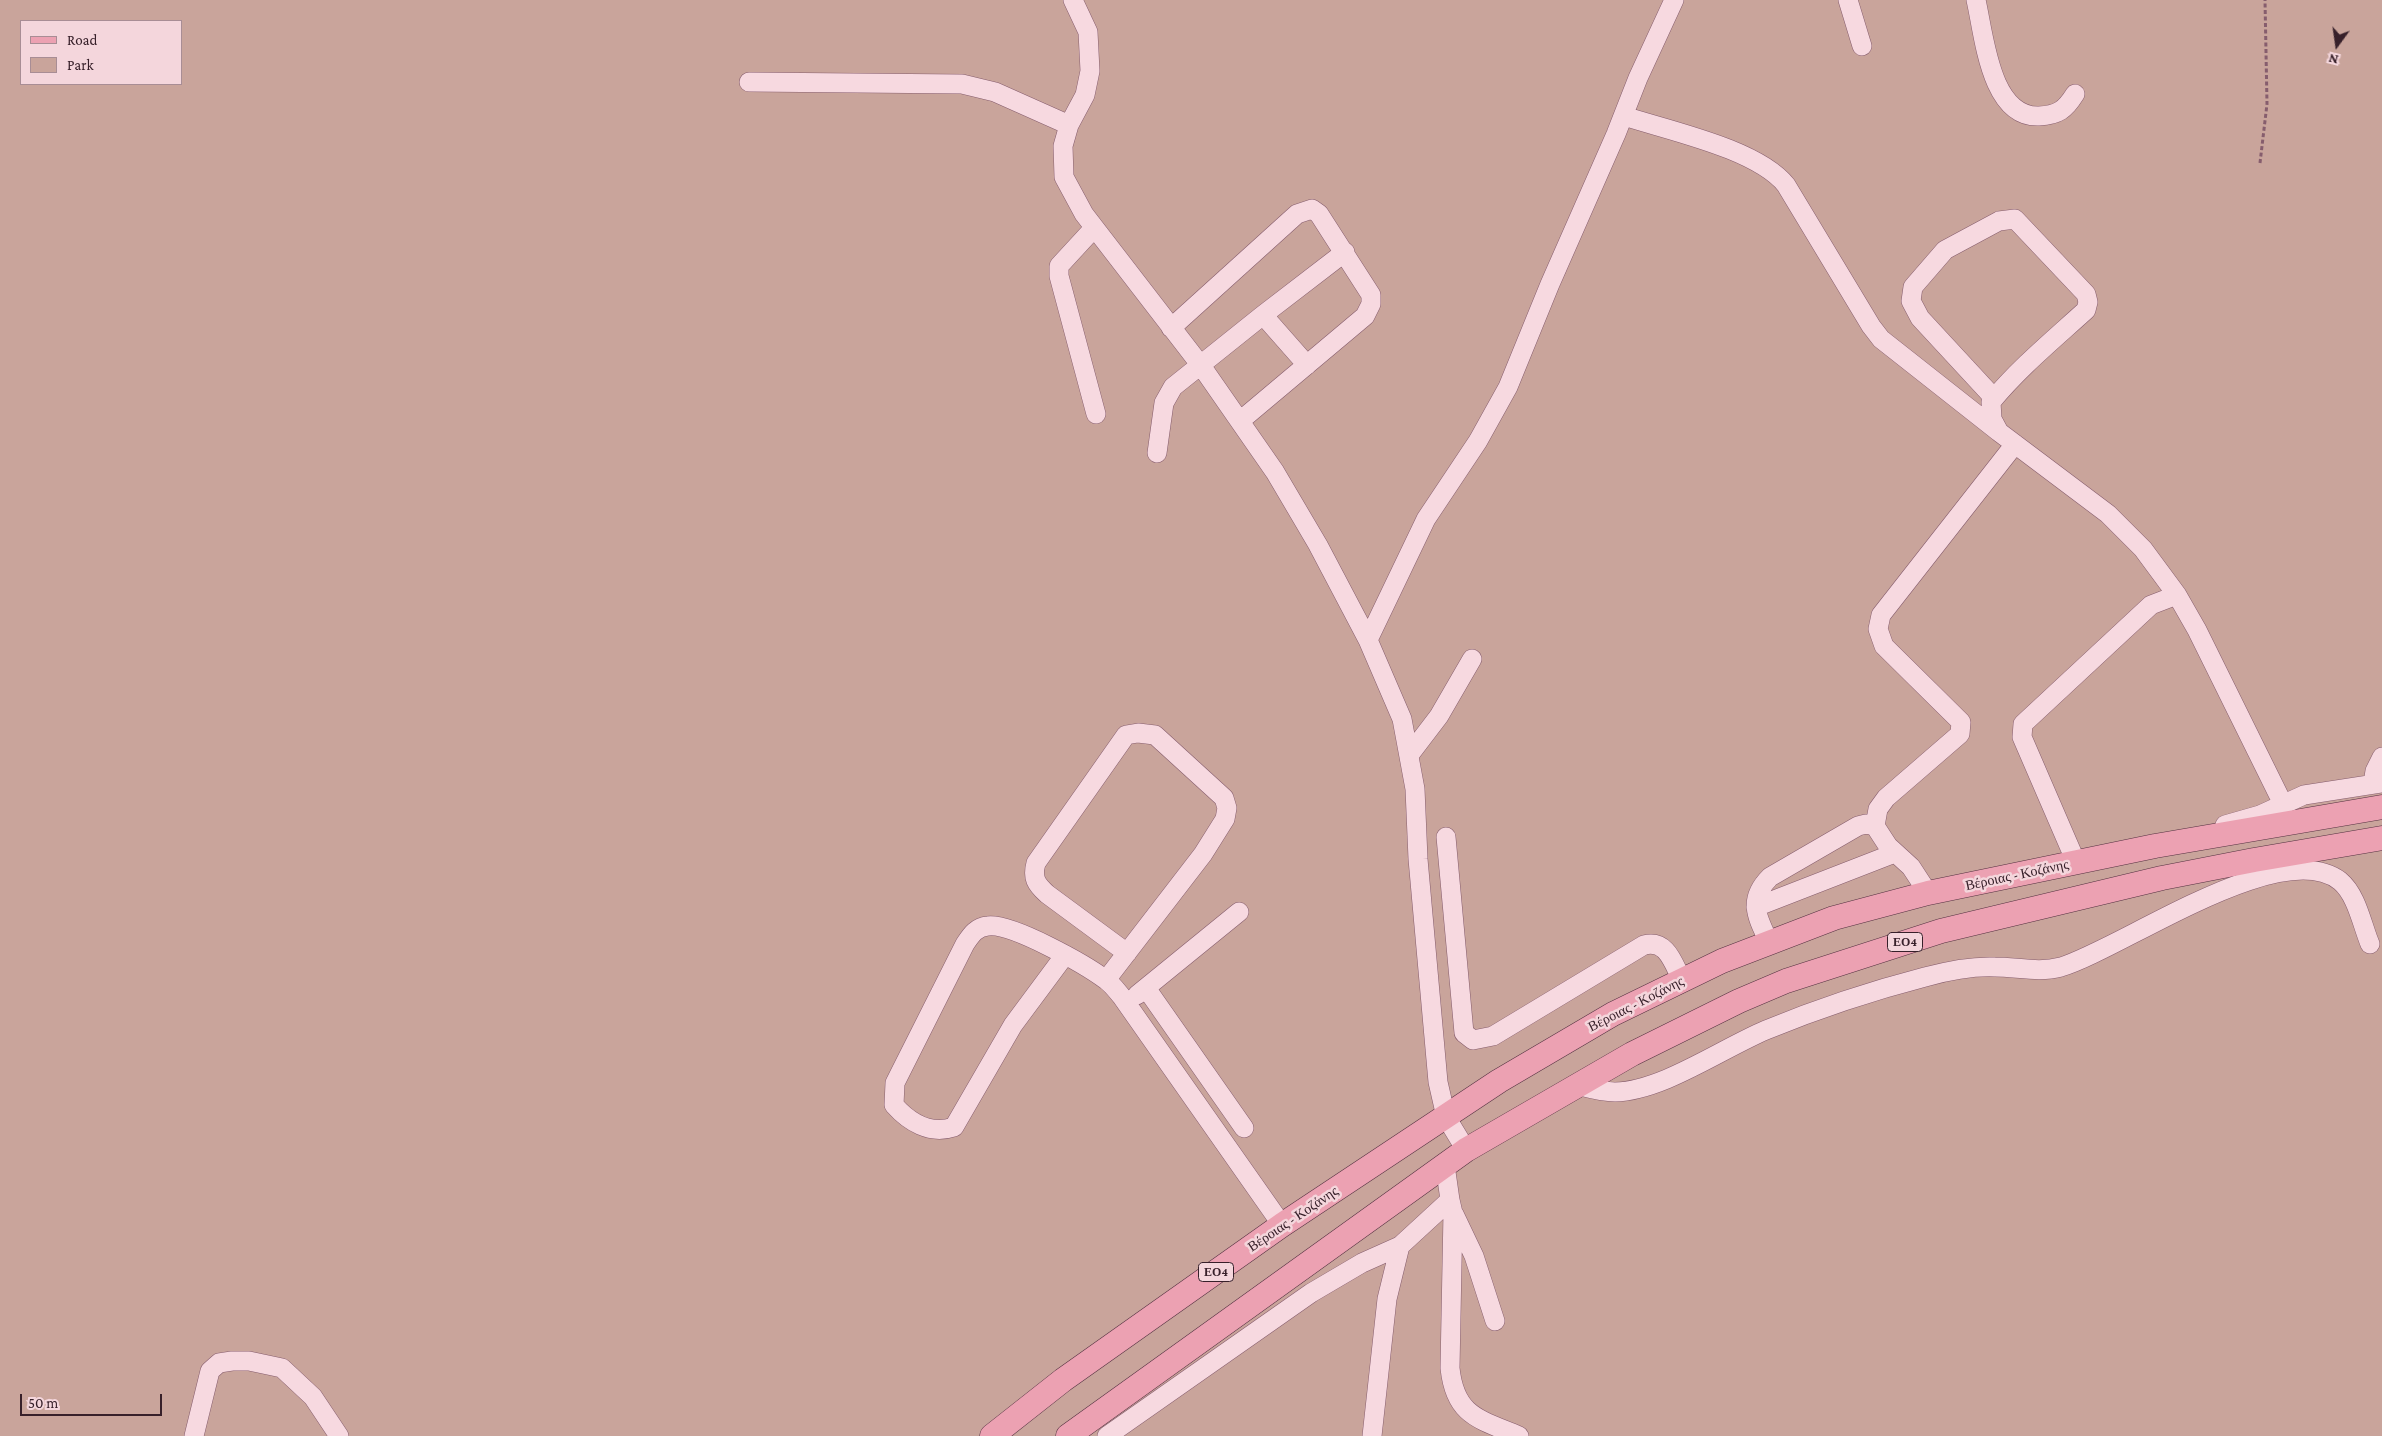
<!DOCTYPE html>
<meta charset="utf-8">
<style>
body{margin:0}
#map{position:relative;width:2382px;height:1436px;overflow:hidden;background:#ecc7cf;font-family:"Crimson Pro",serif}
canvas{display:block}
.legend{position:absolute;left:20px;top:20px;width:162px;height:65px;box-sizing:border-box;background:#f4d6dc;border:1px solid #a88d95;margin:0;padding:6px 9px;list-style:none;font-size:15px;color:#37202a}
.legend li{display:flex;align-items:center;gap:10px;height:25px}
.legend b{width:25px;border:1px solid #a88d95}
.north{position:absolute;left:2312px;top:20px;width:50px;height:50px;-webkit-text-stroke:4px #f4d6dc;paint-order:stroke;rotate:194deg;font-size:14px;font-weight:700;line-height:20px;text-align:center;color:#37202a}
.north::after{content:'';display:block;margin:auto;width:18px;height:22px;background:#37202a;clip-path:polygon(50% 0,100% 100%,50% 72%,0 100%)}
.scale{position:absolute;left:20px;top:1394px;width:142px;height:22px;box-sizing:border-box;border:2px solid #37202a;border-top:0;padding-left:6px;font-size:15px;line-height:18px;white-space:nowrap;color:#37202a;-webkit-text-stroke:4px #f4d6dc;paint-order:stroke}
</style>
<div id="map">
<canvas width="2382" height="1436"></canvas>
<ul class="legend">
<li><b style="height:6px;background:#eca1b2"></b>Road</li>
<li><b style="height:14px;background:#c9a49b"></b>Park</li>
</ul>
<div class="north">N</div>
<div class="scale">50 m</div>
</div>
<script>
const ctx = document.querySelector('canvas').getContext('2d');
ctx.lineJoin = 'round';
function paint(path, color) { ctx.fillStyle = color; ctx.fill(path, 'evenodd'); }
function strokePath(path, color, width, dash) { ctx.strokeStyle = color; ctx.lineWidth = width; ctx.lineCap = dash ? 'butt' : 'round'; ctx.setLineDash(dash || []); ctx.stroke(path); }
function write(font, color, halo, rows, align = 'center') {
  ctx.font = font + ' "Crimson Pro",serif'; ctx.lineWidth = 5; ctx.setLineDash([]); ctx.textBaseline = 'middle'; ctx.strokeStyle = halo; ctx.fillStyle = color; for (const [text, x, y, turn = 0] of rows) {
    ctx.save(); ctx.translate(x, y); ctx.rotate((+turn || 0) * Math.PI / 180); ctx.textAlign = isNaN(turn) ? turn : align; if (halo) ctx.strokeText(text, 0, 0); ctx.fillText(text, 0, 0); ctx.restore();
  }
}
paint(new Path2D(`
 M0,0H2382V1436H0ZM21,21H181V84H21Z`), '#c9a49b');
const minor = new Path2D(`
 M1073,0L1088,32L1090,71L1085,95L1069,125L1063,146L1064,177L1084,214L1202,367L1275,472L1318,545L1368,640L1402,719L1415,789L1418,859L1438,1082L1446,1117L1466,1150
 M1848,0L1862,46
 M1976,0C1984,34 1990,118 2039,116C2058,115 2065,110 2075,94
 M749,82L962,84L995,92L1069,125
 M1624,116C1670,131 1757,149 1786,185L1871,326L1881,339L1999,432L2108,514L2143,549L2177,595L2197,630L2283,804
 M1094,228L1059,266V276L1096,414
 M1263,315L1307,365
 M1171,328L1297,214L1312,209L1319,214L1371,295V304L1365,316L1240,421
 M1994,398L1920,318L1911,301L1913,287L1945,250L1999,221L2015,219L2086,294L2088,302L2086,310C2053,340 2019,368 1991,402L1992,419L1999,432
 M1157,453L1164,403L1173,387L1263,315L1345,252
 M1368,640L1426,519L1478,441L1508,387L1550,284L1616,134L1638,78L1674,0
 M1410,754L1439,716L1472,659
 M2373,783L2375,771L2382,757
 M2225,825L2260,815L2304,795L2382,783
 M1875,826L1878,809L1886,798L1960,734L1961,722L1884,646L1878,629L1881,615L2015,444
 M1446,837L1464,1033L1473,1040L1493,1036L1644,945C1667,939 1673,963 1682,980
 M2076,862L2022,737L2023,724L2151,605L2177,595
 M1756,907L1895,853
 M1769,942C1757,917 1747,900 1770,877L1858,826L1866,824L1875,826L1888,846L1911,867L1928,893
 M1065,955L1013,1025L954,1127C930,1135 909,1122 894,1105L895,1083L965,944C971,935 976,927 988,926C1012,923 1086,965 1106,980C1112,984 1117,991 1122,997L1282,1225
 M1106,980L1203,854L1225,819L1227,808L1224,798L1155,735L1138,733L1126,735L1036,863C1032,878 1036,884 1047,894L1127,953
 M1146,988L1244,1128
 M1137,995L1239,912
 M1576,1085C1588,1088 1602,1092 1615,1092C1662,1091 1721,1049 1766,1030C1817,1009 1871,991 1925,977C1947,971 1972,966 1995,967C2017,967 2039,973 2061,967C2123,948 2281,835 2340,881C2357,895 2362,925 2370,944
 M1450,1200L1453,1213L1450,1368C1455,1416 1479,1419 1519,1436
 M1454,1214L1474,1256L1495,1321
 M194,1436L210,1371L219,1363L232,1361H249L282,1368L313,1397L339,1436
 M1107,1436L1311,1293L1362,1263L1400,1246
 M1372,1436L1387,1299L1400,1246L1450,1200L1445,1165`);
const major = new Path2D(`
 M992,1436L1063,1380L1282,1225L1499,1081L1613,1014L1722,961L1834,918L1928,893L2155,846L2382,807
 M1068,1436L1466,1150L1632,1054L1739,1001L1786,981L1941,931L2162,878L2254,860L2382,838`);
strokePath(minor, '#865d6d', 20);
strokePath(major, '#543141', 25);
strokePath(new Path2D(`
 M2260,163L2267,104L2265,0`), '#865d6d', 3, [4, 2.5]);
strokePath(minor, '#f7d9e0', 19);
strokePath(major, '#eca1b2', 24);
for (const [x, y, w] of [
 [1905,942,35],
 [1216,1272,35]
]) { const box = new Path2D(); box.roundRect(x - w / 2, y - 9.5, w, 19, 4); ctx.fillStyle = '#f4d6dc'; ctx.fill(box); strokePath(box, '#37202a', 1); }
write('bold 12px', '#37202a', null, [
 ["ΕΟ4",1905,942],
 ["ΕΟ4",1216,1272]
]);
write('14px', '#37202a', '#f4d6dc', [
 ["Βέροιας - Κοζάνης",2017,875,-12],
 ["Βέροιας - Κοζάνης",1636,1004,-27],
 ["Βέροιας - Κοζάνης",1293,1219,-34]
]);
</script>
